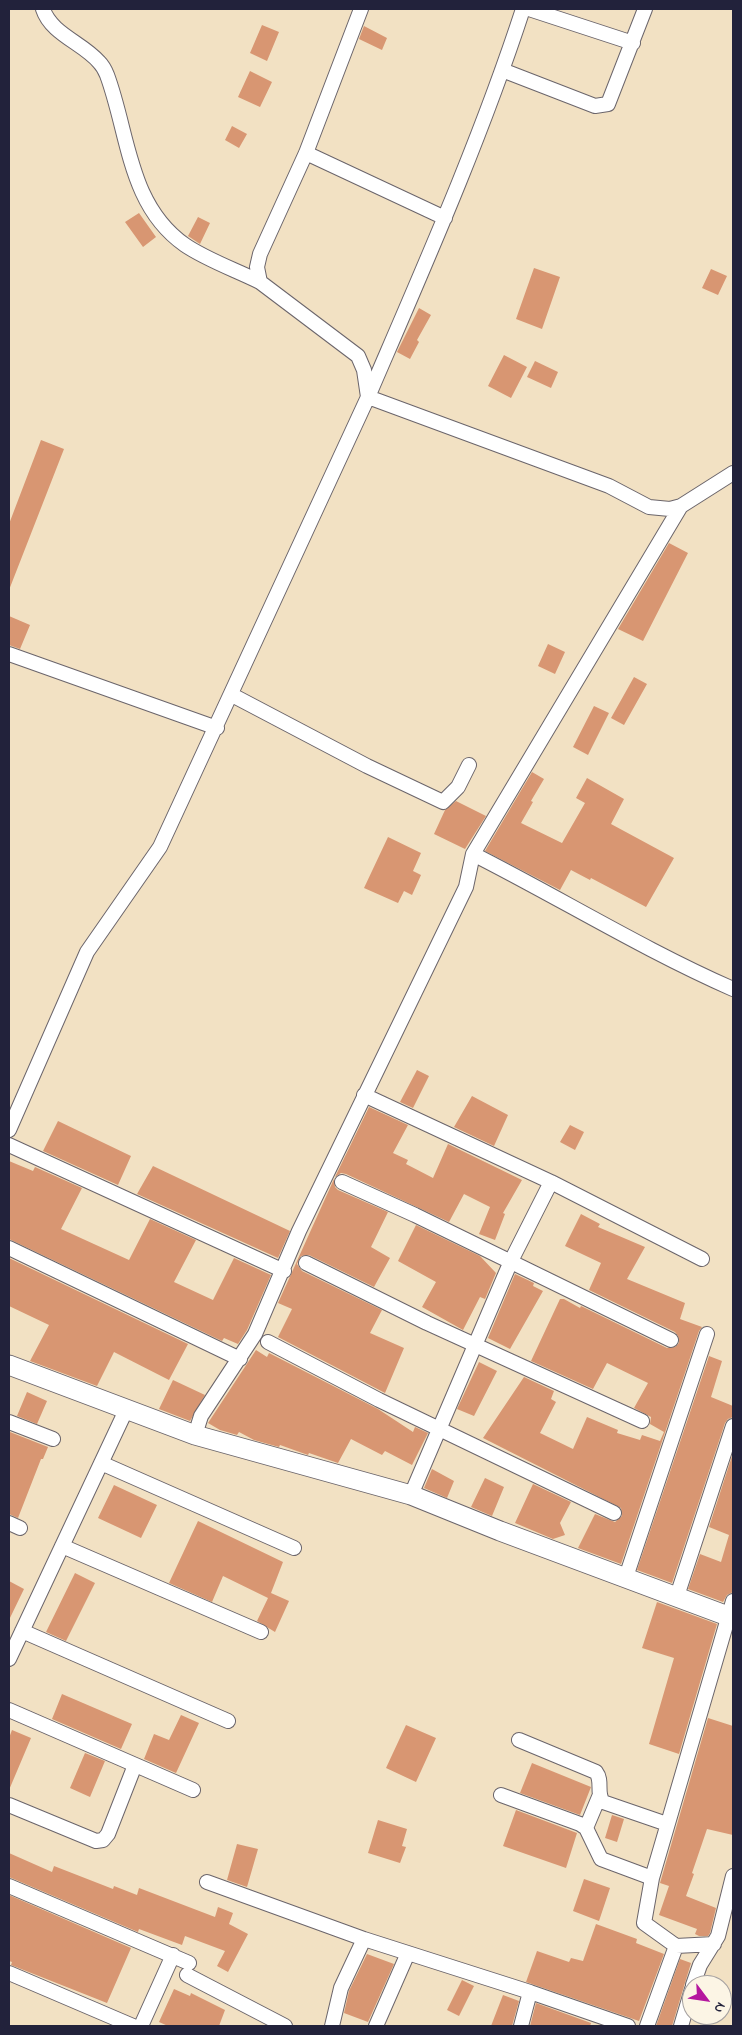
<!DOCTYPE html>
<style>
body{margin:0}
#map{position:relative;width:742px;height:2035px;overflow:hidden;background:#f2e1c3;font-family:"Indie Flower",sans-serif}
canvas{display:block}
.frame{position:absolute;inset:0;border:10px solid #22223b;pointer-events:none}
.north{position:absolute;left:682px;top:1975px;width:50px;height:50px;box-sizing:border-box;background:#fcf5e5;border:1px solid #a5a1a1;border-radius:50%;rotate:121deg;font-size:14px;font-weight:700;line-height:20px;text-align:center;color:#22223b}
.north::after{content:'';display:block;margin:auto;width:18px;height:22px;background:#b5179e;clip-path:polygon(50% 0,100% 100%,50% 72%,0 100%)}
</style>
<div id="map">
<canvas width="742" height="2035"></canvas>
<div class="frame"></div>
<div class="north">N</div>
</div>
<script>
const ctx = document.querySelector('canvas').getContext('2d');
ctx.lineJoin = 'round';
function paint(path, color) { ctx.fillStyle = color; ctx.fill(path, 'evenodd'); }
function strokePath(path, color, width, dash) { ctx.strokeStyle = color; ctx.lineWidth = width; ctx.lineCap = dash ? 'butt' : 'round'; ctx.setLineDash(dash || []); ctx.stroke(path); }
paint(new Path2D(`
 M262,25L279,32L267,61L250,53Z
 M364,26L387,38L382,50L359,39Z
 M250,71L272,82L260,107L238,97Z
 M232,126L247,134L239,148L225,140Z
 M139,213L156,237L143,247L125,222Z
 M198,217L210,223L200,244L188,236Z
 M534,268L560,277L542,329L516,319Z
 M711,269L727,276L718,295L702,288Z
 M419,308L431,315L417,340L419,342L410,359L397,352Z
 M504,355L527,367L511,398L488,386Z
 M535,361L558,372L551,388L527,377Z
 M41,440L64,449L9,590V524Z
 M669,543L688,553L643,641L618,629Z
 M9,616L30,625L20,649L9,645Z
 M548,644L565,652L555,674L538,666Z
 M634,677L647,684L624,725L611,718Z
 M594,706L609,713L588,755L573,747Z
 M532,772L544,779L531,801L533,802L521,823L562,843L585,803L576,798L587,778L624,799L611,824L674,858L646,907L591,878L590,880L571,870L560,890L485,851Z
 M456,801L486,816L465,849L434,834L445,810Z
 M388,837L421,853L413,871L421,875L412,895L404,891L398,903L364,888Z
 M417,1070L429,1076L413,1108L400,1102Z
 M472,1096L508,1115L494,1146L454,1127Z
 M369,1107L408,1125L393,1153L408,1160L406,1164L433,1178L448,1144L522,1180L503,1213L505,1214L495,1240L479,1234L490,1207L464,1194L449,1222L346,1174L341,1173L335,1177Z
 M58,1121L131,1156L118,1185L43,1151Z
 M570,1125L584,1132L575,1150L560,1142Z
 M9,1161L33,1171L35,1167L82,1188L61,1229L129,1260L150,1219L196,1240L174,1282L213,1300L234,1258L271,1275L247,1330L238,1344L224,1338L222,1341L9,1239Z
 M153,1166L290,1231L278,1258L137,1194Z
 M334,1179L335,1187L338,1190L388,1212L371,1247L390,1258L374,1287L309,1255L301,1256L297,1264L302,1271L382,1310L370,1333L404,1348L385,1393L278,1337L292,1309L278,1303Z
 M581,1214L600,1224L598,1227L645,1247L627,1279L685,1303L680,1319L702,1327L699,1331L621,1564L578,1548L595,1514L615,1522L622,1516L621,1508L483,1438L524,1377L554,1391L551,1399L556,1402L540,1433L573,1449L587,1417L618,1430L617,1433L640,1440L642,1435L660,1441L664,1432L650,1424L651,1417L634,1408L648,1383L607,1363L593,1389L531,1361L560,1299H564L580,1308L581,1306L667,1348L675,1347L679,1343L678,1336L675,1332L589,1290L601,1263L565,1246Z
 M416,1225L480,1256L496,1273L485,1299L480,1297L463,1330L422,1307L436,1282L398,1261Z
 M9,1258L188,1344L169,1380L114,1352L97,1386L30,1361L49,1325L9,1306Z
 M515,1274L534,1283L533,1286L543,1291L510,1349L488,1338Z
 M256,1350L267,1357L269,1353L378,1409L413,1432L415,1427L428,1433L412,1465L385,1451L382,1455L351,1439L338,1463L309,1453L308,1455L280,1445L279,1447L254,1440L239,1432L237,1435L220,1430L208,1423Z
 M709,1356L722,1361L711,1397L733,1406V1417L728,1419L725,1423L672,1583L637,1570Z
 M479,1362L497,1371L474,1416L457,1409Z
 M173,1380L205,1395L190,1421L159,1409Z
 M27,1392L47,1401L37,1424L17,1416Z
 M10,1432L48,1447L43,1459H41L18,1518L9,1514Z
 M733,1453V1592L727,1595L723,1602L688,1589L700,1554L721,1562L729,1535L709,1527Z
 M432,1469L454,1481L447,1498L424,1488Z
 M485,1478L504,1487L492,1516L471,1507Z
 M533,1484L571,1502L560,1523L565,1535L553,1539L515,1523Z
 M114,1485L157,1505L141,1538L98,1518Z
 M198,1521L283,1562L271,1593L289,1601L275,1632L257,1621L268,1598L223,1576L212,1602L169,1583Z
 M75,1573L95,1583L66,1641L46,1632Z
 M9,1581L24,1589L9,1620Z
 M657,1602L717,1624L679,1754L649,1744L674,1658L642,1648Z
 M62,1694L132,1724L121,1749L52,1719Z
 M181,1715L199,1723L176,1773L144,1759L154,1734L169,1740Z
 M708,1718L733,1726V1835L707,1829L692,1873L694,1874L686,1896L716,1908L710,1933L708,1936H699L695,1934L697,1929L659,1915L669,1886L660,1883Z
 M406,1725L436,1738L416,1782L386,1768Z
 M12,1730L31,1738L9,1790V1738Z
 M85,1753L105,1761L90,1797L70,1788Z
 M532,1763L591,1787L580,1815L520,1793Z
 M516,1810L577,1833L566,1868L503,1846Z
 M612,1815L624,1819L617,1842L605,1838Z
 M378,1820L407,1829L402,1846L406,1847L400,1863L368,1853Z
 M237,1844L258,1849L247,1887L227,1880Z
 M9,1853L52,1872L54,1866L113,1889L114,1886L137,1895L139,1888L215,1917L218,1907L233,1913L229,1924L248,1934L228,1972L217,1966L225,1951L185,1936L182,1945L139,1929L138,1932L9,1877Z
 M584,1879L610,1888L599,1921L573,1911Z
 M9,1895L131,1948L107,2003L11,1965L12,1962L9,1961Z
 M596,1924L637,1939L636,1943L664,1954L639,2021L526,1982L537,1951L569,1962L571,1958L583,1961Z
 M367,1954L394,1964L368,2022L344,2013L349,1991Z
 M680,1959L691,1963L672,2026H656Z
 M462,1980L474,1986L459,2016L447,2010Z
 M174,1989L190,1996L191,1993L225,2010L219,2026H168L159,2022Z
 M503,1995L519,2001L512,2026H491Z
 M536,2003L591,2023L590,2026H530Z`), '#d89672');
const street = new Path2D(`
 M43,9C51,34 83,43 99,62C102,65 105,70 107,75C129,134 128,205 185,245C207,260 236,270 260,282
 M523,9C480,141 423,269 368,397L609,486L649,507L670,509L681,506L733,473
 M529,9L633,43
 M502,70L595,106L608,104L645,9
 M306,153L445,218
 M9,654L217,728
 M232,695L367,766L443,802L458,787L469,765
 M473,854C560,898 644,950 733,989
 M364,1095L551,1182L702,1259
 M9,1130L87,952L160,847L368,397L364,370L358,356L260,282L257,267L260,254L306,153L361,9
 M9,1145L284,1271
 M342,1182L415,1215L671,1340
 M9,1248L240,1359
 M306,1263L427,1323L642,1421
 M268,1342L379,1400L614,1513
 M9,1422L53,1439
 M195,1435L201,1416L255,1334L299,1231L466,887L473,854L681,506
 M101,1463L294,1548
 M411,1495L511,1261L551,1182
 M9,1523L20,1528
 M62,1546L261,1632
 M626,1577L707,1334
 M677,1596L733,1426
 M22,1631L228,1721
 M9,1659L127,1408
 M9,1710L193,1790
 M519,1740L596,1772C603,1781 596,1793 603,1802L667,1824
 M501,1795L580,1824L586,1828L601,1859L652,1878
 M9,1805L96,1841L103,1840L108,1834L135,1765
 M586,1828L599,1797
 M207,1882L364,1939L530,1992
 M9,1886L189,1963
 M714,1944L676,1946L644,1923L652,1878L733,1601
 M9,1973L133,2026
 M187,1975L285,2026
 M693,1985L700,1965L718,1936L733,1876
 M141,2026L173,1955
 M332,2026L341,1988L364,1939
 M376,2026L408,1953
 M521,2026L530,1992L628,2026
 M647,2026L676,1946
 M681,2026L692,1989`);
const secondary = new Path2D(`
 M9,1365L195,1435L411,1495L500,1531L733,1618`);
strokePath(street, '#6b656b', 16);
strokePath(secondary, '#6b656b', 21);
strokePath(street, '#fff', 14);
strokePath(secondary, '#fff', 19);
</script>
